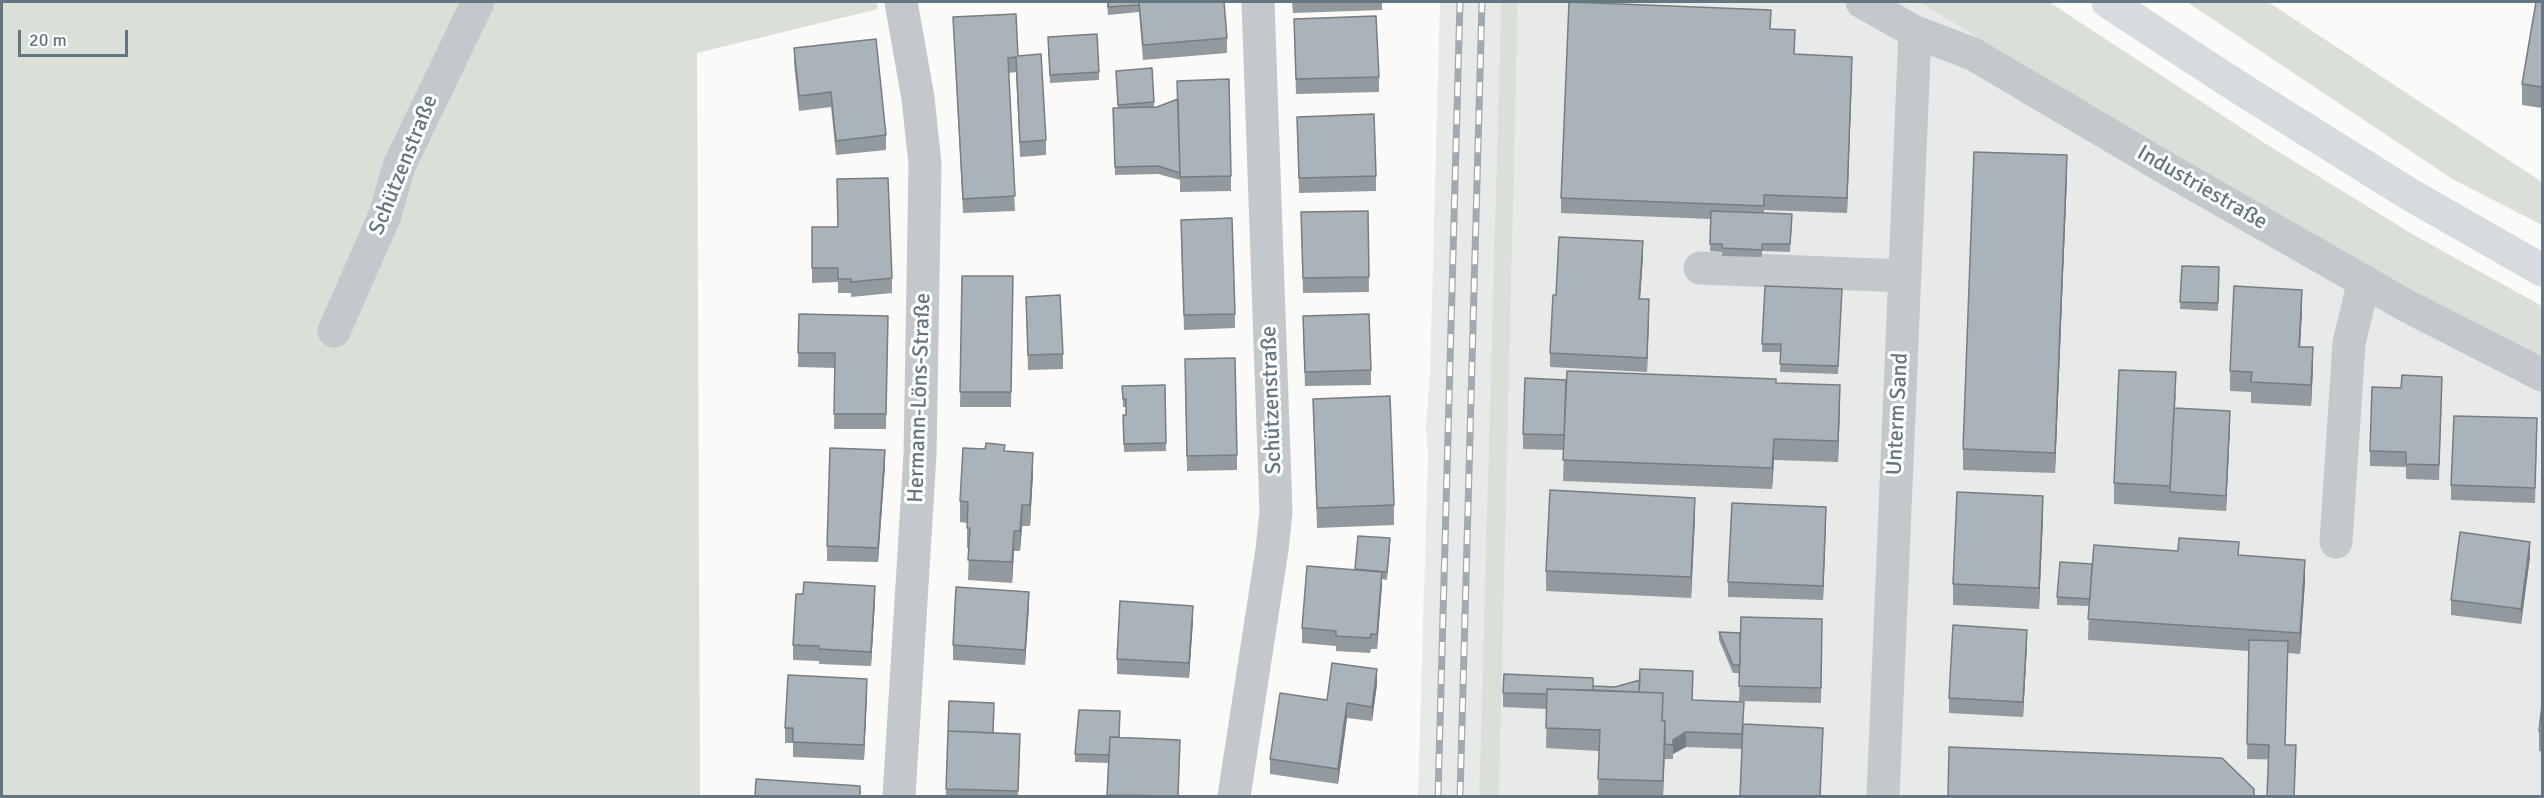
<!DOCTYPE html>
<meta charset="utf-8">
<style>
body{margin:0}
#map{position:relative;width:2544px;height:798px;overflow:hidden;background:#fafaf8;font-family:Signika,sans-serif}
canvas{display:block}
.frame{position:absolute;inset:0;border:3px solid #657683;pointer-events:none}
.scale{position:absolute;left:18px;top:30px;width:110px;height:27px;box-sizing:border-box;border:3px solid #657683;border-top:0;padding-left:8px;font-size:18px;line-height:21px;white-space:nowrap;color:#657683;-webkit-text-stroke:4px #fff;paint-order:stroke}
</style>
<div id="map">
<canvas width="2544" height="798"></canvas>
<div class="frame"></div>
<div class="scale">20 m</div>
</div>
<script>
const ctx = document.querySelector('canvas').getContext('2d');
ctx.lineJoin = 'round';
function paint(path, color) { ctx.fillStyle = color; ctx.fill(path, 'evenodd'); }
function strokePath(path, color, width, dash) { ctx.strokeStyle = color; ctx.lineWidth = width; ctx.lineCap = dash ? 'butt' : 'round'; ctx.setLineDash(dash || []); ctx.stroke(path); }
function write(font, color, halo, rows, align = 'center') {
  ctx.font = font + ' Signika,sans-serif'; ctx.lineWidth = 6; ctx.setLineDash([]); ctx.textBaseline = 'middle'; ctx.strokeStyle = halo; ctx.fillStyle = color; for (const [text, x, y, turn = 0] of rows) {
    ctx.save(); ctx.translate(x, y); ctx.rotate((+turn || 0) * Math.PI / 180); ctx.textAlign = isNaN(turn) ? turn : align; if (halo) ctx.strokeText(text, 0, 0); ctx.fillText(text, 0, 0); ctx.restore();
  }
}
paint(new Path2D(`
 M1440,2H1501L1479,796H1418L1428,455L1426,428L1430,373Z
 M1518,2H1919L2317,238L2542,358V796H1499Z`), '#e8e9e9');
paint(new Path2D(`
 M2,2H877L878,9L697,53L700,796H2Z
 M1501,2H1518L1499,796H1479Z
 M1919,2H2049L2266,144L2412,234L2542,306V358C2329,249 2124,125 1919,2Z
 M2187,2H2268L2542,182V225L2454,180Z`), '#dadfd7');
strokePath(new Path2D(`
 M1862,2L1915,32L1973,54L2176,174L2407,306L2542,375
 M1700,268L1905,276
 M334,331L385,215L399,166L478,2
 M2336,542L2349,343L2364,281
 M899,796L920,455L925,164L918,98L901,2
 M1234,796L1272,550L1276,512L1258,2
 M1883,796L1915,32`), '#c3c8cc', 33);
strokePath(new Path2D(`
 M2108,2L2238,87L2409,194L2542,270`), '#d6dbdf', 33);
const rail = new Path2D(`
 M1438,796L1460,2
 M1460,796L1482,2`);
strokePath(rail, '#a2aab0', 7);
strokePath(rail, '#fff', 4.5, [14]);
paint(new Path2D(`
 M1107,2H1224L1227,38V53L1143,60L1139,12L1108,15Z
 M1292,2H1382V10L1293,13Z
 M2542,2V108L2522,105V84Z
 M953,17L1018,56L1046,140V155L1020,157L1016,72L1008,73L1015,211L963,213Z
 M1294,19L1379,77V92L1296,94Z
 M1771,29L1795,54L1852,72L1847,213L1764,210V213L1792,222L1790,252L1762,251V257L1722,256V252L1710,251L1711,219L1561,213V198Z
 M1048,45L1099,72V80L1050,83Z
 M794,48L886,135V150L836,155L831,107L799,111L794,63Z
 M1116,71L1154,102V107L1231,176V191L1180,192V178V180L1158,174L1115,175L1113,108H1118Z
 M1297,117L1376,176V191L1299,193Z
 M2067,176L2055,473L1963,470V449Z
 M1368,211L1369,292L1303,293L1301,212Z
 M812,227L892,278V293L851,297V293H838V282L812,283Z
 M1181,235L1235,314V328L1184,330Z
 M1643,256L1640,299L1649,314L1647,372L1550,367V353L1556,295Z
 M2182,266L2219,267L2218,311L2180,309Z
 M962,276H1013L1011,407H960Z
 M1765,286L1842,289L1838,374L1780,372L1781,352H1762Z
 M1026,297L1063,354V369L1028,370Z
 M2302,311L2300,347L2313,368L2311,406L2251,403V392L2230,391V371Z
 M799,314L888,316L886,429H834L835,368L798,367Z
 M1303,331L1371,370V385L1305,386Z
 M1185,374L1237,455V470L1187,471Z
 M1566,380L1776,383L1840,406L1838,462L1774,460L1772,489L1563,481L1564,450L1523,449V434Z
 M1165,385L1166,451L1124,452L1123,415H1126V407H1123L1122,386Z
 M2442,391L2439,480L2406,479V467L2370,466V451Z
 M2176,393L2175,408L2230,426L2226,511L2114,504V483Z
 M1313,399L1394,505V525L1317,528Z
 M2537,433L2535,503L2451,500V485Z
 M1005,451L1033,473L1030,526H1022L1020,551H1014L1012,583L968,580L969,548H967V523L960,522V501Z
 M885,465L878,562L827,561V546Z
 M2043,517L2039,609L1953,605V584Z
 M1695,518L1691,598L1546,591V571Z
 M1826,522L1823,600L1728,597V582Z
 M1358,536L1390,546L1387,580L1382,579L1377,649H1371L1370,653L1336,651V646L1302,643V628L1355,570Z
 M2239,555L2305,581L2300,654L2288,653L2285,745L2296,760L2247,759L2249,651L2088,640L2089,606L2057,605V597L2092,564Z
 M2530,557L2521,624L2451,615V600Z
 M875,601L871,666L819,664V661L793,660V645Z
 M1029,606L1025,665L953,660V645Z
 M1822,619L1821,703L1739,701L1740,673H1733L1719,640V632L1740,633Z
 M1193,621L1189,678L1117,674V659Z
 M2027,644L2023,717L1949,713V698Z
 M1377,684L1372,721L1347,718L1338,784L1270,774V759L1327,700Z
 M1693,685L1692,700L1744,702L1742,749L1686,747L1673,754V759H1665V751L1663,796H1598L1599,751L1546,748L1547,709L1503,707V693L1593,686L1615,687Z
 M867,693L864,760L793,757V743H785V728Z
 M2542,705V752L2539,751V731Z
 M948,731L993,733L1020,748L1018,796H946Z
 M1119,737L1180,754L1178,796H1107L1108,763L1075,762V754Z`), '#929a9f');
paint(new Path2D(`
 M1852,57V72L1847,213V198Z
 M2067,155V176L2055,473V453Z
 M1643,241V256L1639,314V299Z
 M2302,290V311L2299,367V347Z
 M1649,299V314L1647,372V358Z
 M2313,347V368L2311,406V385Z
 M1840,385V406L1838,462V441Z
 M2230,411V426L2226,511V496Z
 M1774,439V460L1772,489V468Z
 M885,450V465L878,562V548Z
 M1033,453V473L1030,526V505Z
 M2043,496V517L2039,609V588Z
 M1695,498V518L1691,598V577Z
 M1022,505V526L1020,551V531Z
 M1826,507V522L1823,600V586Z
 M1014,531V551L1012,583V562Z
 M2530,542V557L2521,624V609Z
 M2305,560V581L2300,654V633Z
 M1382,572V587L1377,649V634Z
 M875,586V601L871,666V652Z
 M1029,592V606L1025,665V650Z
 M1193,606V621L1189,678V663Z
 M2027,630V644L2023,717V702Z
 M1377,669V684L1372,721V707Z
 M867,679V693L864,760V745Z
 M1347,703V718L1338,784V769Z
 M1665,721V742L1663,796V781Z
 M1686,732V747L1673,754V740Z`), '#777d82');
const building = new Path2D(`
 M1108,2H1139V5L1108,7Z
 M1139,2H1224L1227,38L1143,45Z
 M1569,2L1771,10L1770,29L1795,30L1794,54L1852,57L1847,198L1764,195V206L1561,198Z
 M2536,2H2542V87L2522,84Z
 M1016,14L1018,56L1041,54L1046,140L1020,142L1016,57L1008,58L1015,196L963,199L953,17Z
 M1376,16L1379,77L1296,79L1294,19Z
 M1097,34L1099,72L1050,75L1048,37Z
 M876,39L886,135L836,141L831,92L799,96L794,48Z
 M1152,68L1154,102L1118,105L1116,71Z
 M1229,79L1231,176L1180,177L1177,81Z
 M1178,99L1180,173L1158,166L1115,167L1113,108L1157,107Z
 M1374,114L1376,176L1299,178L1297,117Z
 M1974,152L2067,155L2055,453L1963,449Z
 M888,178L892,278L851,282V279H838V268H812V227H838L837,179Z
 M1368,211L1369,277L1303,278L1301,212Z
 M1711,211L1792,214L1790,244H1762V250L1722,248V244H1710Z
 M1232,218L1235,314L1184,315L1181,220Z
 M1559,237L1643,241L1639,299H1649L1647,358L1550,353L1553,295H1556Z
 M2182,266L2219,267L2218,303L2180,302Z
 M962,276H1013L1011,392H960Z
 M1765,286L1842,289L1838,366L1780,364L1781,344H1762Z
 M2234,286L2302,290L2299,347H2313L2311,385L2251,382L2252,372L2230,371Z
 M1060,295L1063,354L1028,355L1026,297Z
 M799,314L888,316L886,414H834L835,353H798Z
 M1369,314L1371,370L1305,372L1303,316Z
 M1235,358L1237,455L1187,456L1185,359Z
 M2119,370L2176,372L2170,486L2114,483Z
 M1567,371L1776,379V383L1840,385L1838,441L1774,439L1772,468L1563,460Z
 M2402,375L2442,377L2439,465L2406,464V452L2370,451L2372,387L2401,388Z
 M1525,378L1566,380L1564,435L1523,434Z
 M1165,385L1166,443L1124,444L1123,415H1126V399H1123L1122,386Z
 M1390,396L1394,505L1317,508L1313,399Z
 M2174,408L2230,411L2226,496L2170,492Z
 M2454,416L2537,418L2535,488L2451,485Z
 M986,443L1005,445L1004,451L1033,453L1030,505H1022L1020,531H1014L1012,562L968,560L970,528H967L968,502L960,501L963,448L985,449Z
 M830,448L885,450L878,548L827,546Z
 M1550,490L1695,498L1691,577L1546,571Z
 M1957,492L2043,496L2039,588L1953,584Z
 M1732,503L1826,507L1823,586L1728,582Z
 M2460,532L2530,542L2521,609L2451,600Z
 M1358,536L1390,538L1387,572L1355,569Z
 M2179,538L2239,542L2238,555L2305,560L2300,633L2088,619L2094,545L2178,551Z
 M2060,562L2092,564L2090,599L2057,597Z
 M1307,566L1382,572L1377,634H1371L1370,638L1336,636V631L1302,628Z
 M804,582L875,586L871,652L819,649V646L793,645L796,594H803Z
 M956,587L1029,592L1025,650L953,645Z
 M1120,601L1193,606L1189,663L1117,659Z
 M1741,617L1822,619L1821,688L1739,686Z
 M1953,625L2027,630L2023,702L1949,698Z
 M1719,632L1740,633V665H1733Z
 M2249,640L2288,641L2285,745H2296L2294,796H2267L2269,745L2247,744Z
 M1332,663L1377,669L1372,707L1347,703L1338,769L1270,759L1280,693L1327,700Z
 M1640,669L1693,671L1692,700L1744,702L1742,734L1686,732L1673,740V745L1665,744V721H1662L1663,693L1639,692Z
 M1504,674L1593,678V690L1547,689V694L1503,693Z
 M788,675L867,679L864,745L793,742V728H785Z
 M1640,680L1639,692L1593,690V686L1615,687Z
 M1547,689L1663,693L1662,721H1665L1663,781L1598,779L1600,730L1546,728Z
 M949,701L994,703L993,733L948,731Z
 M2542,705V731H2539Z
 M1079,710L1120,711L1119,737H1110L1109,755L1075,754Z
 M1743,724L1823,728L1820,796H1740Z
 M948,731L1020,734L1018,791L946,789Z
 M1110,737L1180,740L1178,796L1107,795Z
 M1949,747L2222,758L2254,789V796H1948Z
 M756,779L860,786V796H755Z`);
paint(building, '#aab3b9');
strokePath(building, '#777d82', 1.5);
write('22px', '#657683', '#fff', [
 ["Schützenstraße",404,165,-68],
 ["Industriestraße",2202,188,30],
 ["Hermann-Löns-Straße",920,398,-88],
 ["Schützenstraße",1272,400,-92],
 ["Unterm Sand",1898,414,-87]
]);
</script>
